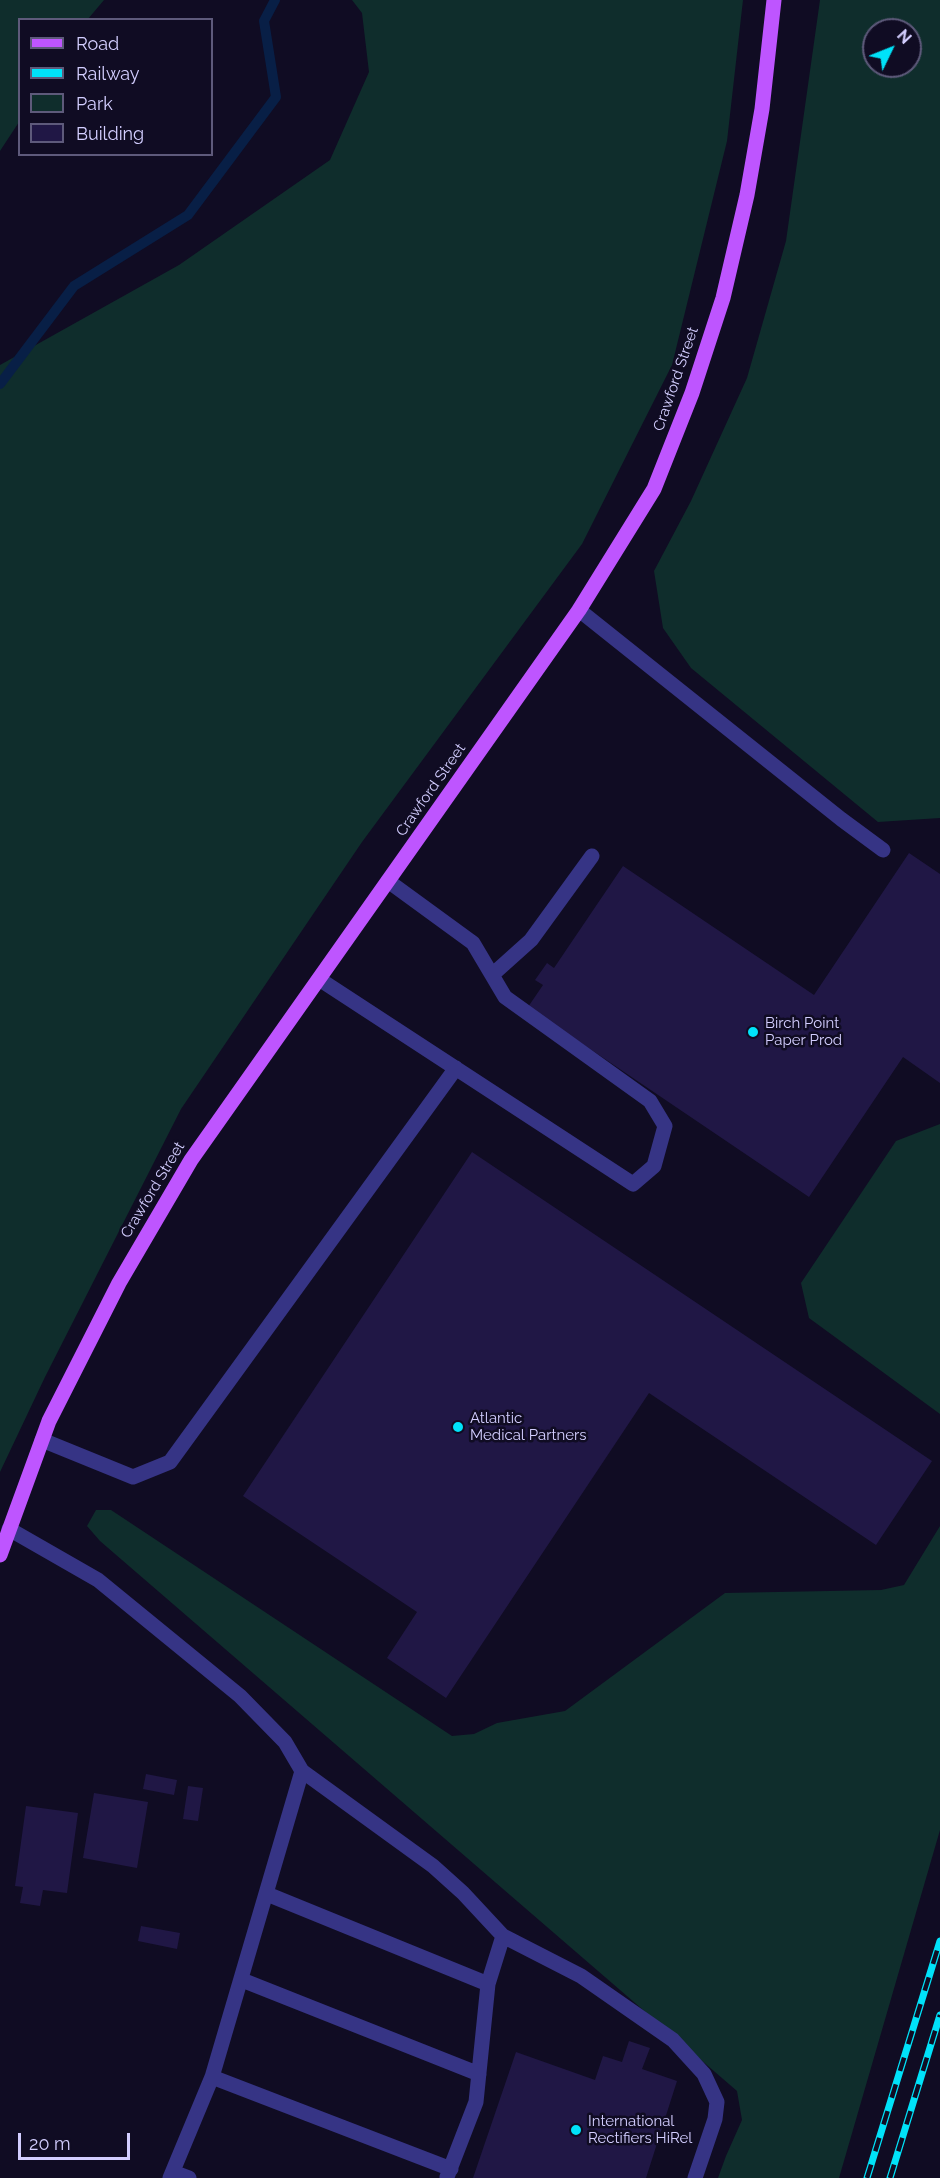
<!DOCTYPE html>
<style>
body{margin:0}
#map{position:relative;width:940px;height:2178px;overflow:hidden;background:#100c23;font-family:Raleway,sans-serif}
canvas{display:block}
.legend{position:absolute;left:18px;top:18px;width:195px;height:138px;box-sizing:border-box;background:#100c23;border:2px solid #5e5a7b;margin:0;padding:8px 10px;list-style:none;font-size:18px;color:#d3ceff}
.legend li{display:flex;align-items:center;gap:12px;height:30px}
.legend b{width:30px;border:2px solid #5e5a7b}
.north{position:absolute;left:862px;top:18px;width:60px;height:60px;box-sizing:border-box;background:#100c23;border:2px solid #5e5a7b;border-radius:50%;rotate:47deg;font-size:16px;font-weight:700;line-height:24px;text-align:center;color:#d3ceff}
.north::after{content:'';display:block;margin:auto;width:21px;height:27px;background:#00e2f9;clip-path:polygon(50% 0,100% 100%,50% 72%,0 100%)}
.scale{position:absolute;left:18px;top:2133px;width:112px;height:27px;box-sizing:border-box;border:3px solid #d3ceff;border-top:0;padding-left:8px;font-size:18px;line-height:21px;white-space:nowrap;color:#d3ceff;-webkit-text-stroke:4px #100c23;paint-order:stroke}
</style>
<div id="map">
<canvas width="940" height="2178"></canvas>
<ul class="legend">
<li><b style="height:8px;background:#be55ff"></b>Road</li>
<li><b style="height:8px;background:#00e2f9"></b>Railway</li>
<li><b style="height:16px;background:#0f2d2c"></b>Park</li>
<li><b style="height:16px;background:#201745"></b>Building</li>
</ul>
<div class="north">N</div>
<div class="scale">20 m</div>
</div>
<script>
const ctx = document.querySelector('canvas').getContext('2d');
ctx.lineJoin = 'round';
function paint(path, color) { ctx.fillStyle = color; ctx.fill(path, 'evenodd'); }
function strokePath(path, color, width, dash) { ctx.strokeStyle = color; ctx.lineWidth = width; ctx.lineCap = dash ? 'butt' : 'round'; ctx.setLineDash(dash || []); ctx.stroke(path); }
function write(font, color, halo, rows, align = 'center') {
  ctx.font = font + ' Raleway,sans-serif'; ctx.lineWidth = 5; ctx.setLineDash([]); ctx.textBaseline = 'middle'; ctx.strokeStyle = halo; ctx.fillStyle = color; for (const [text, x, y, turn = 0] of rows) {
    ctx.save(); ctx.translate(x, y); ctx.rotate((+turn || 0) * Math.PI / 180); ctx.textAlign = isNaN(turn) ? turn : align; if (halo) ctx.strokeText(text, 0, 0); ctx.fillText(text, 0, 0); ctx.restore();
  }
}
paint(new Path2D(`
 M0,0H104L88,19L20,20L19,122L0,151Z
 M352,0H743L727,141L672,365L582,544L362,842L181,1109L45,1377L0,1472V365L179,265L330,160L369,72L362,13Z
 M820,0H940V818L878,822L691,668L663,628L654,571L691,501L747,378L786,241ZM874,30H910V66H874Z
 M940,1124V1414L809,1318L801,1283L896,1141Z
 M96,1510H111L452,1736L474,1734L497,1723L565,1711L725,1593L881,1590L904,1585L940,1526V1830L839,2178H718L726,2156L742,2120L737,2091L100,1541L87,1526Z`), '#0f2d2c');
strokePath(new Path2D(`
 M0,384L74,286L188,215L276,97L264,21L275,0`), '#081f46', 10);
paint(new Path2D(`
 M909,853L940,874V1083L903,1057L809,1197L528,1007L543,985L535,980L547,963L554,968L623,866L814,995Z
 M472,1152L932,1461L876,1545L649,1393L446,1698L387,1658L417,1612L243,1496Z
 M146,1774L177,1780L174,1795L143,1789Z
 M188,1786L203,1788L198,1821L183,1819Z
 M94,1793L148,1802L137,1868L83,1858Z
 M26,1806L78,1813L67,1893L43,1890L40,1906L20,1903L23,1887L15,1886Z
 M141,1926L180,1933L177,1949L138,1941Z
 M629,2041L650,2048L642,2069L677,2081L646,2178H473L516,2052L595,2080L603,2056L622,2062Z`), '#201745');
strokePath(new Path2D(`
 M579,610L841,819L883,850
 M492,975L531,940L592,856
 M319,979L633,1184L654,1166L665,1126L650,1101L505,997L473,943L388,881
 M42,1440L133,1477L170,1462L456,1068
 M9,1529L98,1580L240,1696L285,1742L302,1771L212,2077L170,2178
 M302,1771L433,1866L463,1893L503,1936L581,1976L673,2040L704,2074L717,2102L715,2119L695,2178
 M267,1894L488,1984
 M242,1980L479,2074
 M212,2077L451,2169
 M173,2172L189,2178
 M447,2177L476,2102L488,1984L503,1936`), '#363485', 15);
strokePath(new Path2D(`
 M0,1555L49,1421L119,1283L191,1160L579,610L654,489L692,393L723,298L747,195L762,109L774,0`), '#be55ff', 15);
const rail = new Path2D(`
 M867,2178L940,1941
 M890,2178L940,2015`);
strokePath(rail, '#00e2f9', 7);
strokePath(rail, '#100c23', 4.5, [14]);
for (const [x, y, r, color] of [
 [753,1032,6,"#00e2f9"],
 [458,1427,6,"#00e2f9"],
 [576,2130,6,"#00e2f9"]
]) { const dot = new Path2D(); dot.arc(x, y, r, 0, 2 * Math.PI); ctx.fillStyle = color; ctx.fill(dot); strokePath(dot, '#100c23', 2); }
write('15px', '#d3ceff', '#100c23', [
 ["Crawford Street",676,379,-71],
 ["Crawford Street",431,790,-55],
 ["Crawford Street",153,1190,-59]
]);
write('15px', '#d3ceff', '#100c23', [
 ["Birch Point",765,1023],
 ["Paper Prod",765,1040],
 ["Atlantic",470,1418],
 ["Medical Partners",470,1435],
 ["International",588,2121],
 ["Rectifiers HiRel",588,2138]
], 'left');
</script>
